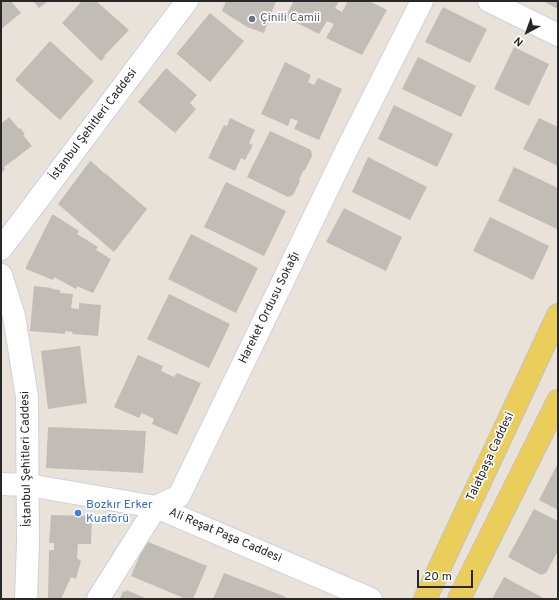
<!DOCTYPE html>
<meta charset="utf-8">
<style>
body{margin:0}
#map{position:relative;width:559px;height:600px;overflow:hidden;background:#e9e2d8;font-family:Overpass,sans-serif}
canvas{display:block}
.frame{position:absolute;inset:0;border:2px solid #272727;pointer-events:none}
.north{position:absolute;left:507px;top:12px;width:40px;height:40px;-webkit-text-stroke:3px #fff;paint-order:stroke;rotate:221deg;font-size:11px;font-weight:700;line-height:16px;text-align:center;color:#272727}
.north::after{content:'';display:block;margin:auto;width:14px;height:18px;background:#272727;clip-path:polygon(50% 0,100% 100%,50% 72%,0 100%)}
.scale{position:absolute;left:417px;top:570px;width:56px;height:18px;box-sizing:border-box;border:2px solid #272727;border-top:0;padding-left:5px;font-size:12px;line-height:14px;white-space:nowrap;color:#272727;-webkit-text-stroke:3px #fff;paint-order:stroke}
</style>
<div id="map">
<canvas width="559" height="600"></canvas>
<div class="frame"></div>
<div class="north">N</div>
<div class="scale">20 m</div>
</div>
<script>
const ctx = document.querySelector('canvas').getContext('2d');
ctx.lineJoin = 'round';
function paint(path, color) { ctx.fillStyle = color; ctx.fill(path, 'evenodd'); }
function strokePath(path, color, width, dash) { ctx.strokeStyle = color; ctx.lineWidth = width; ctx.lineCap = dash ? 'butt' : 'round'; ctx.setLineDash(dash || []); ctx.stroke(path); }
function write(font, color, halo, rows, align = 'center') {
  ctx.font = font + ' Overpass,sans-serif'; ctx.lineWidth = 3.5; ctx.setLineDash([]); ctx.textBaseline = 'middle'; ctx.strokeStyle = halo; ctx.fillStyle = color; for (const [text, x, y, turn = 0] of rows) {
    ctx.save(); ctx.translate(x, y); ctx.rotate((+turn || 0) * Math.PI / 180); ctx.textAlign = isNaN(turn) ? turn : align; if (halo) ctx.strokeText(text, 0, 0); ctx.fillText(text, 0, 0); ctx.restore();
  }
}
paint(new Path2D(`
 M1,1H11L21,13L1,29Z
 M33,1H48L39,8Z
 M82,1H96L129,30L104,56L105,57L101,61L62,23Z
 M226,1H276L264,33L247,27L222,11Z
 M294,1H339L335,8L342,12L348,1H369L387,10L362,55L326,38L334,24L327,21L319,34L285,17Z
 M543,1H558V9Z
 M443,7L487,29L470,63L425,42Z
 M210,13L244,41L210,82L177,54V53Z
 M50,41L94,81L60,120L15,80Z
 M514,47L549,64L529,106L494,89Z
 M418,57L476,86L461,117L402,89Z
 M285,62L311,75L308,82L314,85L318,78L342,89L319,140L294,129L298,121L291,118L288,126L261,114Z
 M166,68L197,95L190,103L196,109L175,133L138,102Z
 M394,105L453,134L437,167L378,139Z
 M9,117L19,129L20,128L25,134L23,135L32,146L4,167L5,169L1,173V126L2,125L1,124Z
 M230,118L255,130L249,143L253,145L245,160L241,158L235,171L208,158L224,125L227,126Z
 M539,118L558,127V166L523,149Z
 M270,131L311,150L312,156L305,170L303,171L299,180L300,181L293,195L288,197L247,177Z
 M368,157L427,187L410,220L352,192Z
 M90,161H91L105,174V173L147,209L114,252L59,205L58,204Z
 M514,167L558,188L557,229L498,201Z
 M226,182L286,211L264,256L204,227Z
 M344,208L402,237L386,271L326,242Z
 M52,215H54L79,231L77,234L98,247L96,250L111,259L93,293L77,286L76,289L54,277L53,280L26,269V267Z
 M490,217L549,246L533,280L473,251Z
 M191,234L258,268L236,313L168,279Z
 M34,286L52,288L51,289L60,290V293L73,294L71,308L79,309V303L101,305L98,336L72,334L73,332L65,331V334L30,331Z
 M169,294L230,324L209,368L147,339Z
 M80,346L87,403L48,409L41,351Z
 M138,355L163,366L161,371L174,377L177,373L201,383L177,435L152,424L154,419L142,413L139,418L114,407Z
 M48,427L146,431L143,473L46,468Z
 M558,463V510L539,500Z
 M534,509L558,521V551L546,573L541,575L508,557Z
 M51,515L92,516L91,544H78L77,558L81,561L76,579L71,577L61,599H48L49,550H54V543H49Z
 M146,541L207,566L193,599H186L131,576Z
 M224,573L286,597L285,599H213Z
 M504,577L545,599H492Z
 M126,590L148,599H120L123,591L126,592Z`), '#c1bcb5');
const minor = new Path2D(`
 M489,1L558,35
 M1,249L187,1
 M1,275L14,316L27,397L28,542L26,599
 M1,484L28,485L156,507L371,599
 M98,599L156,507L179,496L346,151L422,1`);
const major = new Path2D(`
 M425,599L558,315
 M459,599L558,401`);
strokePath(minor, '#ced1e0', 24);
strokePath(major, '#c3c3c3', 24);
strokePath(minor, '#fff', 22);
strokePath(major, '#ebcd5c', 22);
for (const [x, y, r, color] of [
 [252,19,4,"#6b7280"],
 [78,513,4,"#3f7fe0"]
]) { const dot = new Path2D(); dot.arc(x, y, r, 0, 2 * Math.PI); ctx.fillStyle = color; ctx.fill(dot); strokePath(dot, '#fff', 1.5); }
write('12px', '#5b616d', '#fff', [
 ["Çinili Camii",260,19]
], 'left');
write('12px', '#272727', '#fff', [
 ["İstanbul Şehitleri Caddesi",94,125,-53],
 ["Hareket Ordusu Sokağı",270,308,-64],
 ["Talatpaşa Caddesi",491,457,-65],
 ["İstanbul Şehitleri Caddesi",27,459,-91],
 ["Ali Reşat Paşa Caddesi",225,536,23]
]);
write('12px', '#366cbe', '#fff', [
 ["Bozkır Erker",86,506],
 ["Kuaförü",86,520]
], 'left');
</script>
